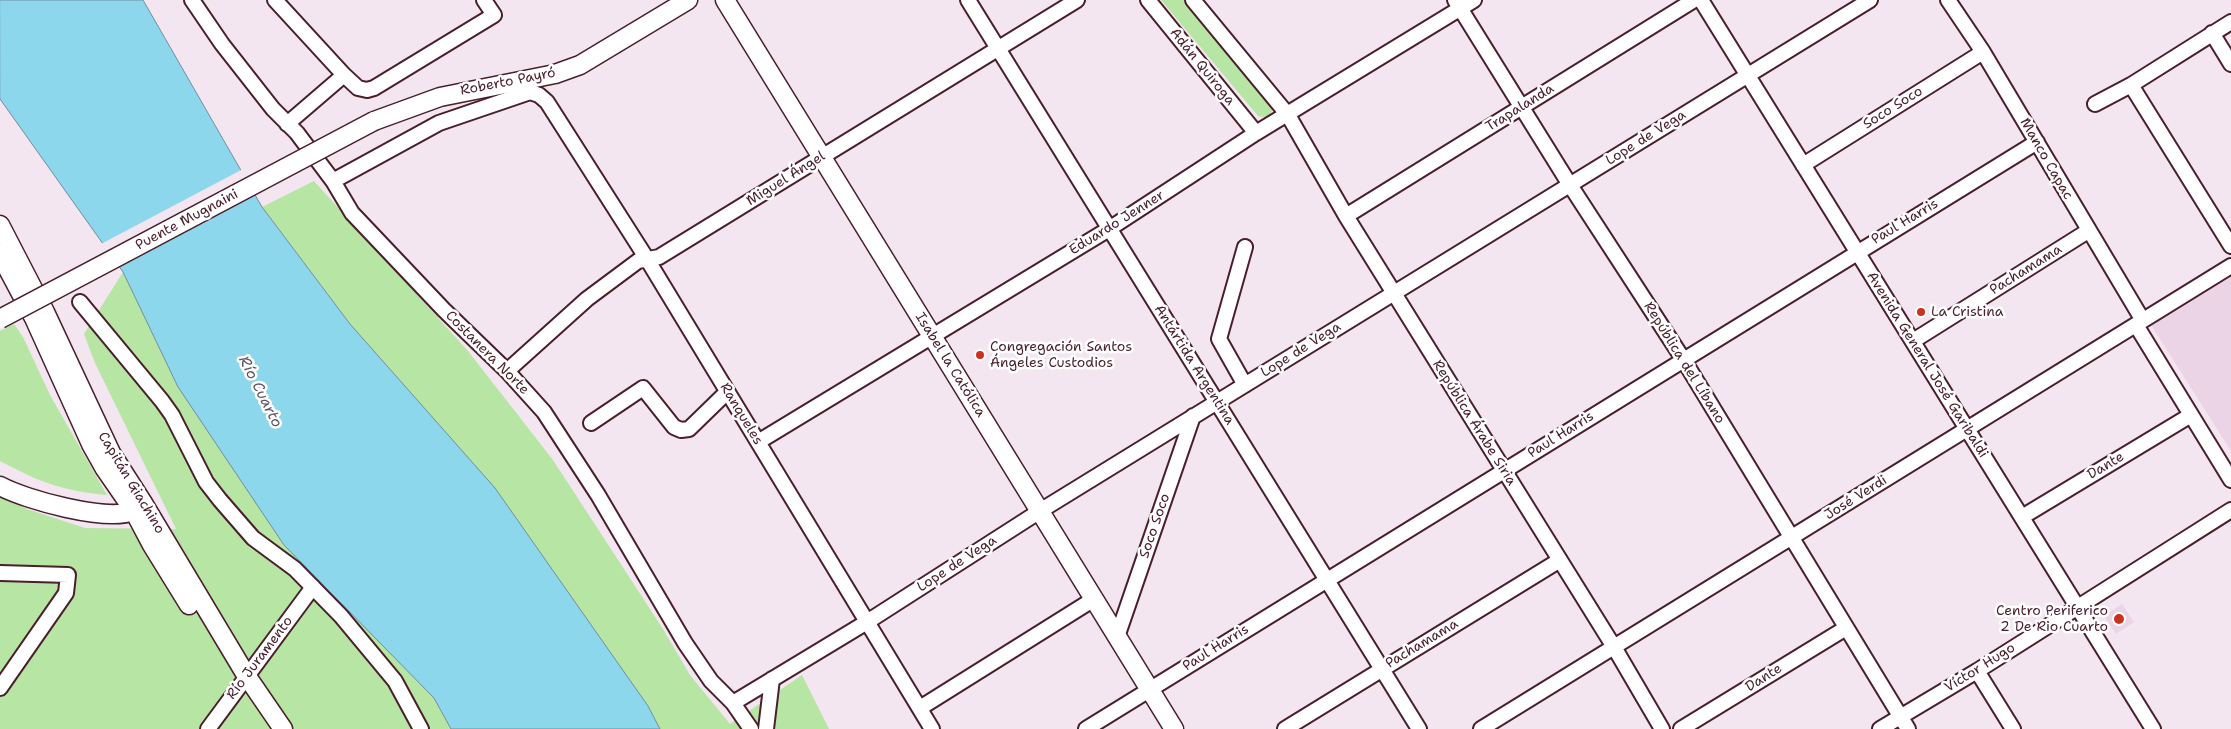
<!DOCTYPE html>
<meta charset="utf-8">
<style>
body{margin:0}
canvas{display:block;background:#f3e6f0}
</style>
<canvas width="2231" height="729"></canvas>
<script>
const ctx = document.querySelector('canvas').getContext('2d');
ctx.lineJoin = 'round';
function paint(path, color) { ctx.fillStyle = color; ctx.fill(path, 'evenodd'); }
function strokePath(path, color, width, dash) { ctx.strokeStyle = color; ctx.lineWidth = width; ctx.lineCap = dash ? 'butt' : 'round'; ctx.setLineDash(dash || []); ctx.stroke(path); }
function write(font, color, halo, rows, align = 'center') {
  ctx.font = font + ' "Shantell Sans",sans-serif'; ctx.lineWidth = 5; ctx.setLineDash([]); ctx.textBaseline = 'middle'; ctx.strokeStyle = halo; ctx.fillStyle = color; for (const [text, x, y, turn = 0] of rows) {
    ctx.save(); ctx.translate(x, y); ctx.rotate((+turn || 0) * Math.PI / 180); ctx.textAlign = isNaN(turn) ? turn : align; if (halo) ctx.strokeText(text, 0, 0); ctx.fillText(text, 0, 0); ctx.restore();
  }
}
paint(new Path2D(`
 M2231,277V451L2151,325Z
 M2122,604L2134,622L2116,634L2104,616Z`), '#ebd4e6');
paint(new Path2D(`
 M1161,0H1188L1273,104C1273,114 1268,119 1258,116Z
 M314,181L468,351L553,460L663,629L690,675L730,724L802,675L829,729H660L648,706L350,324L262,207Z
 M123,272L178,387L434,698L451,729H0V495L27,509L85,528L176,529L95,363L84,334Z
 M14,324L23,337L50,395L107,495C63,491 39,482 0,461V331Z`), '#b7e5a4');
const water = new Path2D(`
 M0,0H143L262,207L350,324L495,488L648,706L660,729H451L434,698L284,545L178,387L123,272L0,99Z`);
paint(water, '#8dd7ed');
strokePath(water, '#728d9f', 1);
paint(new Path2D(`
 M243,169L257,193L117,267L101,244Z`), '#f3e6f0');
const minor = new Path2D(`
 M192,0L222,44L273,109L297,133L333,181L352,213L444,310L507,371L544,412L598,495L685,643L711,681L733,703L751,729
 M275,0L344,75L358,88L367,90L374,88L494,15L484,0
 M968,0L1419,729
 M1148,0L1256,133
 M1193,0L1288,115L1346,216L1614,647L1662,729
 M1455,0L1570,185L1683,359L1908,729
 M1701,0L2153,729
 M1948,0L1983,52L2142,319
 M2212,33L2231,64
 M2131,85L2231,246
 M2095,104L2131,85L2231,22
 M287,124L344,75
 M1803,165L1983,52
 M333,181L439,123L530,92L539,95L547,102L647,259L932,729
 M1346,216L1694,0
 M80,302L162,401L172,415L206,482L220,500L253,538L295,569L341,616L395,681L421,729
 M2136,325L2231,480
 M1913,341L2088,231
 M507,371L587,299L638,261L659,257L1077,0
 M1245,385L1219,339L1245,247
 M591,423L643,388L674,427L681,430L689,429L727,392
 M758,442L1109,229L1256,133L1474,0
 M2022,517L2191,415
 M0,573L68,575L66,593L0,688
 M1117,637L1193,416
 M1977,671L2013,729
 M733,703L867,622L1040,511L1870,0
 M920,708L1094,599
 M208,729L313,587
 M766,729L772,679
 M1086,729L2037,142
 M1285,729L1560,560
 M1481,729L2231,266
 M1681,729L1846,628
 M1880,729L1977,671L2231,510`);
const major = new Path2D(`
 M725,0L1174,729
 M374,121L440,97L555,74L580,65L688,0
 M0,225L45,312L111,453L143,503L246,675L283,729
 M0,254L34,318L91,444L105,469L134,511L152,545L189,605
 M0,486C26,500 107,522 133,511C137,510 140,506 142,503`);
strokePath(minor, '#4a1f2b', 18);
strokePath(major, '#4a1f2b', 21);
strokePath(minor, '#fff', 14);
strokePath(major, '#fff', 18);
const majorBridge = new Path2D(`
 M0,319L374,121`);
strokePath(majorBridge, '#4a1f2b', 21, []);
strokePath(majorBridge, '#fff', 18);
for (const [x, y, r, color] of [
 [1921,312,5,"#c8321e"],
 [980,355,5,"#c8321e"],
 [2119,619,6,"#c8321e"]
]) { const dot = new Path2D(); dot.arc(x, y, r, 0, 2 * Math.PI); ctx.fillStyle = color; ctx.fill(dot); strokePath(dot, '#fff', 2); }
write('14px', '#4a1f2b', '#fff', [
 ["Adán Quiroga",1202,67,51],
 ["Roberto Payró",508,82,-11],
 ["Trapalanda",1520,108,-32],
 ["Soco Soco",1893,108,-32],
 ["Lope de Vega",1646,138,-32],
 ["Manco Capac",2046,159,60],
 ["Miguel Ángel",786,179,-32],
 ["Puente Mugnaini",187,220,-28],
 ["Paul Harris",1905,222,-31],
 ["Eduardo Jenner",1117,223,-32],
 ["Pachamama",2026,270,-32],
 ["Lope de Vega",1301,350,-32],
 ["Costanera Norte",487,353,45],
 ["República del Líbano",1684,363,58],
 ["Isabel la Católica",950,365,58],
 ["Antártida Argentina",1194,365,58],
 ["Avenida General José Garibaldi",1927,365,58],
 ["Ranqueles",741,414,59],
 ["República Árabe Siria",1474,423,58],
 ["Paul Harris",1561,435,-32],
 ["Dante",2106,466,-31],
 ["Capitán Giachino",131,483,59],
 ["José Verdi",1856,498,-32],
 ["Soco Soco",1155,526,-71],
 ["Lope de Vega",957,564,-33],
 ["Pachamama",1422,644,-31],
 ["Paul Harris",1216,648,-32],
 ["Río Juramento",260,658,-53],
 ["Víctor Hugo",1980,668,-32],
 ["Dante",1764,678,-32]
]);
write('14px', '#4a1f2b', '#fff', [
 ["La Cristina",1931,312],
 ["Congregación Santos",990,347],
 ["Ángeles Custodios",990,363],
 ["Centro Periferico",2108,611,"right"],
 ["2 De Rio Cuarto",2108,627,"right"]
], 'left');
write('italic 15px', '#5e5665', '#fff', [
 ["Río Cuarto",260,392,63]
]);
</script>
